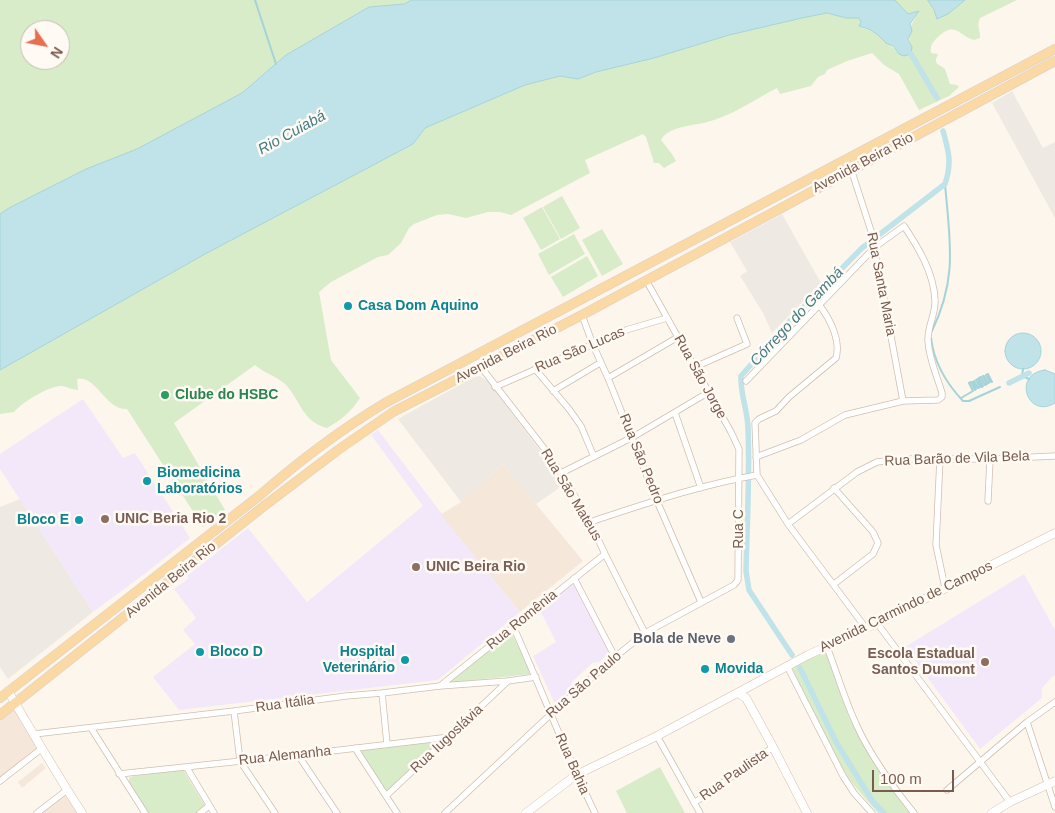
<!DOCTYPE html>
<meta charset="utf-8">
<style>
body{margin:0}
#map{position:relative;width:1055px;height:813px;overflow:hidden;background:#fdf6ec;font-family:Helvetica,sans-serif}
canvas{display:block}
.north{position:absolute;left:20px;top:20px;width:50px;height:50px;box-sizing:border-box;background:#fffaf3;border:1px solid #cabbb1;border-radius:50%;rotate:123deg;font-size:14px;font-weight:700;line-height:20px;text-align:center;color:#7a5c4d}
.north::after{content:'';display:block;margin:auto;width:18px;height:22px;background:#e76f51;clip-path:polygon(50% 0,100% 100%,50% 72%,0 100%)}
.scale{position:absolute;left:872px;top:770px;width:82px;height:22px;box-sizing:border-box;border:2px solid #7a5c4d;border-top:0;padding-left:6px;font-size:15px;line-height:18px;white-space:nowrap;color:#7a5c4d;-webkit-text-stroke:4px #fffaf3;paint-order:stroke}
</style>
<div id="map">
<canvas width="1055" height="813"></canvas>
<div class="north">N</div>
<div class="scale">100 m</div>
</div>
<script>
const ctx = document.querySelector('canvas').getContext('2d');
ctx.lineJoin = 'round';
function paint(path, color) { ctx.fillStyle = color; ctx.fill(path, 'evenodd'); }
function strokePath(path, color, width, dash) { ctx.strokeStyle = color; ctx.lineWidth = width; ctx.lineCap = dash ? 'butt' : 'round'; ctx.setLineDash(dash || []); ctx.stroke(path); }
function write(font, color, halo, rows, align = 'center') {
  ctx.font = font + ' Helvetica,sans-serif'; ctx.lineWidth = 5; ctx.setLineDash([]); ctx.textBaseline = 'middle'; ctx.strokeStyle = halo; ctx.fillStyle = color; for (const [text, x, y, turn = 0] of rows) {
    ctx.save(); ctx.translate(x, y); ctx.rotate((+turn || 0) * Math.PI / 180); ctx.textAlign = isNaN(turn) ? turn : align; if (halo) ctx.strokeText(text, 0, 0); ctx.fillText(text, 0, 0); ctx.restore();
  }
}
paint(new Path2D(`
 M503,464L583,561L520,612L440,515L461,502Z
 M15,708L38,748L0,777V719Z
 M42,763L46,768L22,788L18,782Z
 M66,794L78,813H41Z`), '#f5e8da');
paint(new Path2D(`
 M1012,91L1043,148L1055,142V218L992,103Z
 M782,214L821,283L772,333L763,313L740,276L747,271L730,242Z
 M480,376L489,382L565,484L536,504L503,464L461,502L398,419L474,377Z
 M20,499L93,612L8,679L0,667V507Z`), '#efe9e4');
paint(new Path2D(`
 M83,399L123,458L135,453L190,538L143,575L93,612L0,469V454Z
 M378,430L442,514L441,515L520,612L438,680L179,710L153,677L195,644L183,630L196,618L174,589L189,578L187,576L248,528L307,602L423,506L371,435Z
 M1024,574L1055,630V676H1053L1042,688V698L980,749L905,647Z
 M573,584L609,653L599,662L592,663L572,682L570,690L556,703L554,702L533,656L556,642L540,610Z`), '#f3e8fa');
paint(new Path2D(`
 M0,0H412L404,4L369,7L286,55L242,93L137,149L86,169L9,208L0,214ZM30,30H60V60H30Z
 M895,0H928L938,18L948,14L965,0H1017L980,18C976,27 981,31 980,38L974,40C959,36 956,21 939,36C933,42 930,44 931,53L938,54C933,65 938,63 945,69L950,84L957,85L959,87L949,96L919,110L899,74L884,65L872,53L847,61L827,70L825,74L818,77L811,86L780,94L777,88C756,99 734,114 711,121C696,126 669,125 661,140L672,154L676,161L664,168L659,163H654L646,137L643,134L585,160L590,173L511,215L500,212H488L466,218L448,214L437,215L414,224L409,228L401,243L388,255L378,257L331,282L319,292L331,360L360,398C351,412 341,420 327,428C301,421 301,400 285,384C276,376 264,373 255,365L174,423L225,510L203,527L127,409C105,410 97,375 77,379L78,390C73,390 68,387 62,386C50,385 21,403 14,412L0,414V370L205,254L413,144L425,128L525,85L560,76L578,79L596,72L654,58L729,35L802,18L827,13L846,18H859L861,22L859,26C863,29 866,29 870,30C876,32 895,49 899,54L912,47C904,27 913,27 918,11L908,14Z
 M562,196L580,228L561,239L543,207Z
 M542,207L560,239L541,250L523,218Z
 M602,229L623,264L602,276L582,240Z
 M574,234L585,254L549,275L538,254Z
 M587,256L598,276L563,297L551,277Z
 M511,632L531,672V674L447,683Z
 M825,651L849,717L862,742L910,813H878C867,800 855,788 846,774C824,740 809,702 791,666Z
 M437,742L438,743L389,790H386L360,753L364,749Z
 M660,767L685,813H627L616,791Z
 M180,770L184,771L204,804V808L196,813H148L129,786V778L134,776Z`), '#d8ecc9');
const water = new Path2D(`
 M412,0H895L908,14L919,11L910,24L912,31L908,39L912,47L911,54L904,56L899,54L893,46L886,43L878,35L871,30L859,26L861,22L859,18H846L827,13L802,18L729,35L654,58L596,72L578,79L560,76L525,85L425,128L413,144L205,254L0,370V214L9,208L86,169L137,149L242,93L286,55L369,7L404,4Z
 M928,0H965L948,14L937,19L934,10Z
 M1005 351a18 18 0 1 1 36 0a18 18 0 1 1-36 0Z
 M1045,370L1055,374V403C1028,420 1011,374 1045,370Z`);
paint(water, '#bfe3e8');
strokePath(water, '#a5d3da', 1);
strokePath(new Path2D(`
 M255,0L276,64
 M931,333C958,279 950,242 945,184
 M931,338C934,363 946,383 963,401H969L1000,387
 M1023,369L1022,376L1029,379
 M961,398L973,391L969,383L971,382L975,390L976,389L973,382L974,381L978,388L980,387L976,380L978,379L982,387L983,386L979,378L981,377L985,385L987,384L983,376H984L988,383L990,382L986,375L988,374L992,382`), '#a5d3da', 2);
strokePath(new Path2D(`
 M911,54L937,98
 M1009,383L1029,373
 M792,655L749,590L746,571C747,524 750,476 748,429C748,411 740,394 741,376L788,323L862,248L945,184C952,163 949,152 943,131
 M800,668L836,742L873,802L884,813`), '#bfe3e8', 5.5);
const street = new Path2D(`
 M851,169L872,234L903,401
 M820,306C830,319 841,341 836,358L789,397L776,411L759,419L755,423L757,475L788,524L865,627
 M582,315L593,345L608,378L657,501L701,602
 M481,367L543,447L561,473L590,522L605,554L645,633
 M695,367L747,344L737,318
 M535,369L569,409L581,426L594,457
 M608,378L678,337
 M746,381L875,247L904,226C918,247 934,273 935,300C936,314 927,327 928,341C929,359 937,376 942,393V397L938,400L903,401L845,415L801,440L756,457
 M495,387L626,330L667,318
 M553,391L600,363
 M675,413L701,488
 M940,458L936,545L945,588
 M561,473L633,437L709,392
 M988,501L990,459
 M590,522C645,504 700,485 757,475
 M788,524L857,472L877,462L901,459H990L1055,456
 M574,578L615,657
 M834,584L873,554L878,543L873,532L834,488
 M877,623L1010,802
 M513,626C541,688 565,752 595,813
 M827,647C837,673 845,701 857,726C869,753 895,790 914,813
 M787,666L843,776L854,793L872,813
 M440,686L605,554
 M382,693L387,744
 M234,711L240,761L275,813
 M1027,722L1055,807
 M91,728L145,813
 M34,734L234,711L346,696L382,693L440,686L508,681L536,677
 M657,736L700,813
 M355,748L397,813
 M298,755L337,813
 M187,768L214,813
 M119,774L298,755L450,737
 M0,781L41,749
 M947,790L1027,722L1055,702
 M386,796L508,681
 M694,803L773,747
 M37,813L67,790
 M200,813L209,806
 M445,813L550,715L615,657L645,633L734,585L738,580L739,449L731,432L646,280`);
const secondary = new Path2D(`
 M8,691C32,732 56,773 82,813
 M738,693L746,698L773,747L807,813
 M526,813L576,775L657,736L808,655L877,623L1055,533
 M992,813L1010,802L1055,781`);
const primary = new Path2D(`
 M0,698L259,496C298,462 340,430 385,403L1055,49
 M0,715L264,506L338,450L393,412L582,315L1055,61`);
strokePath(street, '#d1beb0', 7);
strokePath(secondary, '#d6c0b0', 9);
strokePath(primary, '#dad1cd', 10);
strokePath(street, '#fff', 5.5);
strokePath(secondary, '#fff', 8);
strokePath(primary, '#fbd9a5', 9);
for (const [x, y, r, color] of [
 [348,306,5,"#0f9aa8"],
 [165,395,5,"#2e9e5b"],
 [147,481,5,"#0f9aa8"],
 [105,519,5,"#8d6e63"],
 [79,520,5,"#0f9aa8"],
 [416,567,5,"#8d6e63"],
 [731,639,5,"#6b7280"],
 [200,652,5,"#0f9aa8"],
 [405,660,5,"#0f9aa8"],
 [985,662,5,"#8d6e63"],
 [705,669,5,"#0f9aa8"]
]) { const dot = new Path2D(); dot.arc(x, y, r, 0, 2 * Math.PI); ctx.fillStyle = color; ctx.fill(dot); strokePath(dot, '#fffaf3', 2); }
write('14px', '#7a5c4d', '#fffaf3', [
 ["Avenida Beira Rio",863,163,-28],
 ["Rua Santa Maria",881,284,79],
 ["Rua São Lucas",580,350,-23],
 ["Avenida Beira Rio",506,354,-27],
 ["Rua São Jorge",700,377,61],
 ["Rua São Pedro",641,459,68],
 ["Rua Barão de Vila Bela",957,459,-2],
 ["Rua São Mateus",571,495,59],
 ["Rua C",739,529,-90],
 ["Avenida Beira Rio",171,580,-39],
 ["Avenida Carmindo de Campos",906,607,-26],
 ["Rua Romênia",522,620,-39],
 ["Rua São Paulo",584,685,-41],
 ["Rua Itália",285,704,-8],
 ["Rua Iugoslávia",447,739,-43],
 ["Rua Alemanha",285,756,-6],
 ["Rua Bahia",572,764,66],
 ["Rua Paulista",734,775,-35]
]);
write('bold 14px', '#0d838f', '#fffaf3', [
 ["Casa Dom Aquino",358,306],
 ["Biomedicina",157,473],
 ["Laboratórios",157,489],
 ["Bloco E",69,520,"right"],
 ["Bloco D",210,652],
 ["Hospital",395,652,"right"],
 ["Veterinário",395,668,"right"],
 ["Movida",715,669]
], 'left');
write('bold 14px', '#27864d', '#fffaf3', [
 ["Clube do HSBC",175,395]
], 'left');
write('bold 14px', '#785e54', '#fffaf3', [
 ["UNIC Beria Rio 2",115,519],
 ["UNIC Beira Rio",426,567],
 ["Escola Estadual",975,654,"right"],
 ["Santos Dumont",975,670,"right"]
], 'left');
write('bold 14px', '#5b616d', '#fffaf3', [
 ["Bola de Neve",721,639]
], 'right');
write('italic 15px', '#437c86', '#fffaf3', [
 ["Rio Cuiabá",292,133,-29],
 ["Córrego do Gambá",797,317,-47]
]);
</script>
